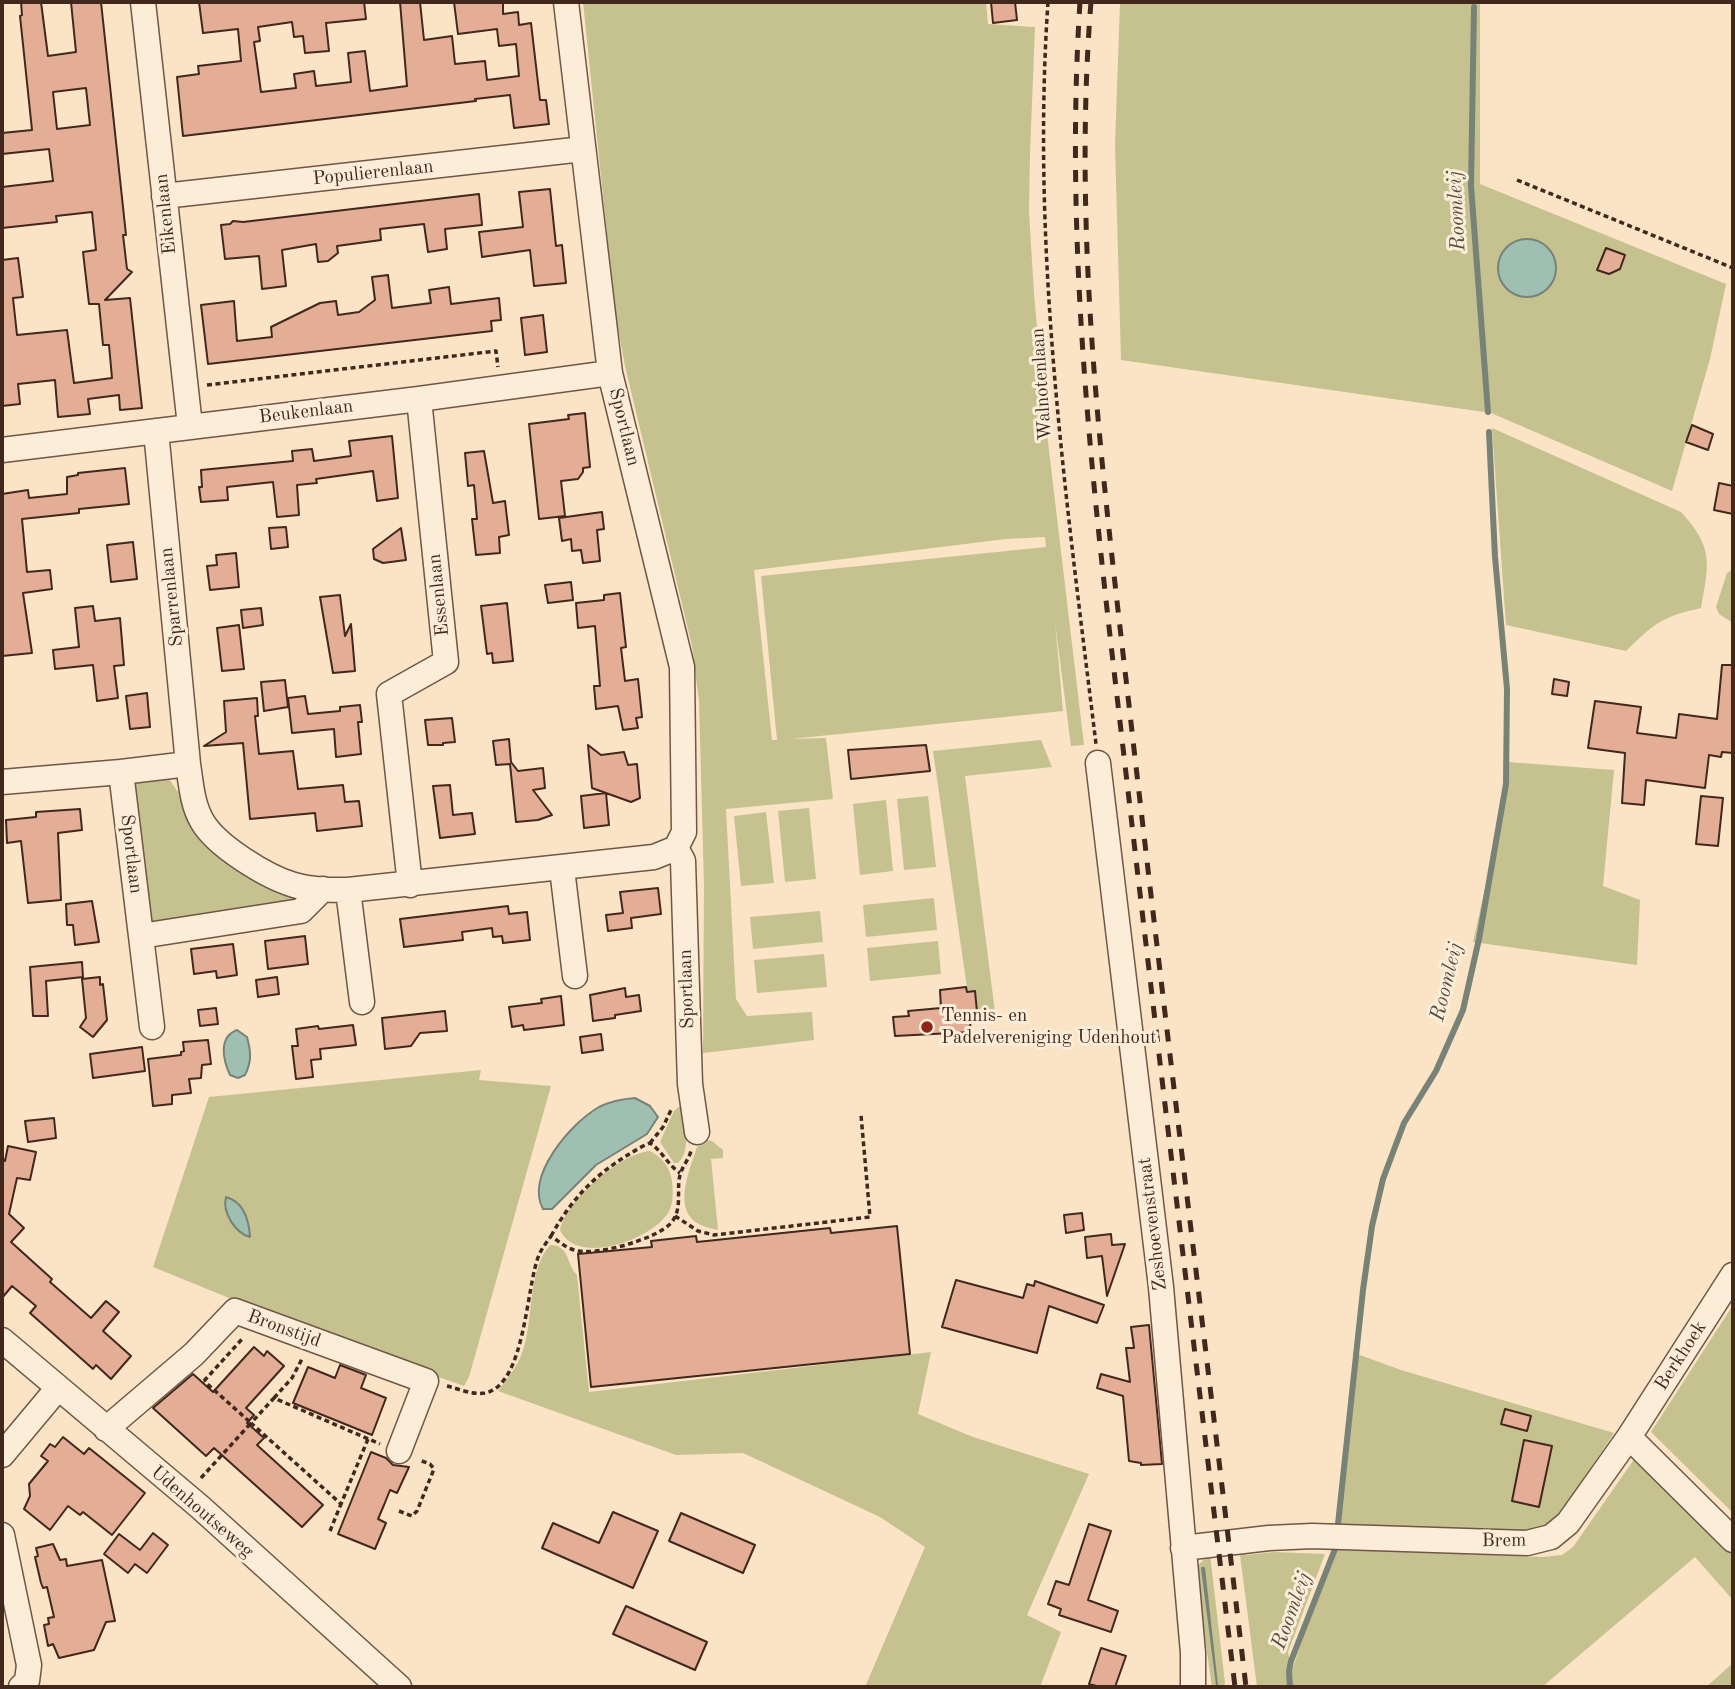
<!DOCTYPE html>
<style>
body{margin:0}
#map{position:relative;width:1735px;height:1689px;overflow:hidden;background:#fae4c5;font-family:"Old Standard TT",serif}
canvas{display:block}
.frame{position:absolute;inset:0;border:4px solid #42271d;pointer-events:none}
</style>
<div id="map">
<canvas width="1735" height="1689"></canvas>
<div class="frame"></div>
</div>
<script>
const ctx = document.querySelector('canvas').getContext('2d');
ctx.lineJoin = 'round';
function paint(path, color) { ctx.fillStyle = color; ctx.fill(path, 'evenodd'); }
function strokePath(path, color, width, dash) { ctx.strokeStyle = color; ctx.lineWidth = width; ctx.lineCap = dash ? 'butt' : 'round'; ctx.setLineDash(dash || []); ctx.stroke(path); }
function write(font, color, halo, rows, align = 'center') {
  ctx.font = font + ' "Old Standard TT",serif'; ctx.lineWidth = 6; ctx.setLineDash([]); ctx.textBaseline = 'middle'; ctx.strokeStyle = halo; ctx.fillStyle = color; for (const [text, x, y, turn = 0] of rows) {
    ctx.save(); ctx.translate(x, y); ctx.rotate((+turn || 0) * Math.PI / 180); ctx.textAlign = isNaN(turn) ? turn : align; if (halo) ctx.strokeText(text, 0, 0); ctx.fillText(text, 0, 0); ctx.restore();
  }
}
paint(new Path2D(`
 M583,2H986L988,24L1035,27L1030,153L1029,211L1034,294L1046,425L1084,745L1071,746L1055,622L1063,711L791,739L826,738L833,799L726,809L736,999L747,1016L812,1012L814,1040L703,1053L704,885L699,701L692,646L625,366L615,312ZM1045,537L1046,547L761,576L777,740H772L754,570L1006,539Z
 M1120,2H1480V184L1726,284L1710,359L1672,491L1491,413L1121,360L1115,145Z
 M1492,428L1681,512C1714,548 1709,563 1701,608C1661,617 1655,623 1626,651L1506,625Z
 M1733,569V623L1719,614L1716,607L1727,573Z
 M1041,740L1052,767L965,776L996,1020L972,1023L933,751Z
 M1508,762L1614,770L1603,886L1640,900L1637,965L1473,942L1496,839Z
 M161,776L169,779L178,792L187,818L298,898L296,902L151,922L132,780Z
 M928,796L936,867L904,870L897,799Z
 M886,800L893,871L860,875L853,804Z
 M809,808L816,879L785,882L778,811Z
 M766,812L774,883L741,886L734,816Z
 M934,898L937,930L866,937L863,905Z
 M820,911L823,942L753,949L750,917Z
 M938,941L941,974L870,981L867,948Z
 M824,954L827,987L757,993L754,960Z
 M481,1070L479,1080L551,1086L469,1377L464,1386L330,1339L153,1267L209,1097Z
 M681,1105L683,1108C684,1124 692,1151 678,1163H674L660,1142L674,1111Z
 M706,1140L712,1141L723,1150V1158L711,1159L718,1230C709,1228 699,1226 692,1219C675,1202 691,1166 697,1147Z
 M650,1151C662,1157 670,1167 672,1181C673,1192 674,1203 668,1213C651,1240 577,1267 560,1230C566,1200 621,1153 650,1151Z
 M550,1245C570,1245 566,1264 577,1275L589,1392L931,1352L918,1414L973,1437L1089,1474L1027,1615L1061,1632L1040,1687H865L925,1547L880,1517L743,1453L676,1455L498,1391C507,1379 517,1367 522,1353C534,1321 527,1271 550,1245Z
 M1733,1305V1513L1651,1432Z
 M1357,1354L1401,1370L1614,1433L1562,1511L1538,1536L1335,1531Z
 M1635,1458L1733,1553V1600L1695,1557L1542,1687H1257L1239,1547L1245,1551L1246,1555L1274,1552L1325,1554L1288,1652L1292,1670L1333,1549L1543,1557L1562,1555L1573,1547Z
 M1210,1554L1225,1683L1224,1687L1221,1685L1212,1687L1195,1568Z
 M1733,1663V1687H1706Z`), '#c5c290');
const water = new Path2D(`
 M1498 268a29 29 0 1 1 58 0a29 29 0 1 1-58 0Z
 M237,1030L247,1037C251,1052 252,1061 245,1075L238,1078L230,1075C223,1060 218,1037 237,1030Z
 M635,1098L650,1106L658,1117L647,1134L596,1165L552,1209H543C525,1176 571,1123 599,1107C611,1101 621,1099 635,1098Z
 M226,1197C244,1202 249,1220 250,1237C235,1233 222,1212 226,1197Z
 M1202,1568H1204L1217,1685Z`);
paint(water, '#9ebfb2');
strokePath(water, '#798276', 2);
strokePath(new Path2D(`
 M1474,7L1471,186L1488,412
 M1338,1524L1363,1290L1372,1226L1383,1179L1404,1123L1436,1071L1463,1010L1479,939L1506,784L1507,689L1495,557L1489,432
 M1290,1687L1289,1671L1291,1661L1335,1549`), '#798276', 6);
const building = new Path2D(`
 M21,2H41L48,56L76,52L71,2H101L126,235H123L127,269L132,272L105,300L130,298L142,408L120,410L119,395L88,399L90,414L58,417L55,380L18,384L20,404L2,406V260L18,258L23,297L13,298L17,335L67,330L74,383L112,378L109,345H103L99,304H89L83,252L96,250L92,212L56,216L57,222L2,228V187L53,181L49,149L2,154V133L32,130L20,16L22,15ZM86,88L90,125L57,129L53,92Z
 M199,2H364L366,19L326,23L329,51L305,53L303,36L294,37L292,22L258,27L260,41L254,42L261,92L296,88L294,74L314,71L316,86L351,82L348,53L365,51L370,91L407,86L400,2H420L424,40L452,36L455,64L485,61L487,80L519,76L516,44L499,46L497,29L458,34L454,2H503V14L518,12L519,25L531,23L540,100H546L549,124L514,128L510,95L475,99L476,101L183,136L177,77L199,74L198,66L241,61L238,29L203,33Z
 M991,2H1015L1017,20L993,23Z
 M550,189L556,246L562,245L566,283L534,286L530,250L482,257L479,232L523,227L519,192Z
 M479,194L482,225L445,229L447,249L428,252L424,224L380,229L381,240L337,246L338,253L328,261L318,262L316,244L282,250L286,286L262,289L259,256L225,259L221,225L230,224L233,221L243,222Z
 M1606,248L1625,255L1620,269L1609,274L1597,270Z
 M388,275L392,308L431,303L429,290L449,287L451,304L499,298L501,320L491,321L492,331L208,364L201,305L234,301L237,341L272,337L271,327L320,303L336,301L338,315L359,312L375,300L372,277Z
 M543,315L547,352L525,355L521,318Z
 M585,413L590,467L583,468V472L578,479L561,481L565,516L539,519L529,424L569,419L568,415Z
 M1692,425L1713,434L1708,450L1686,442Z
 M392,436L398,498L377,501L373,471L316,479L317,483L297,485L299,515L277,517L273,482L227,487L228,500L201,502L199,487H202L201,470L293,461L292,451L312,449L314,461L351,456L349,441Z
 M484,451L493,503L505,501L509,535L499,537L500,553L476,555L472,519H477L474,485L468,486L465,453Z
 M125,468L129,504L79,509V513L22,519L27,572L50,570L52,589L23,593L32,653L2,656V494L28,490L29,498L67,494V477L78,475V473Z
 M1719,483L1733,486V514L1714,510Z
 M602,512L604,529L597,530L600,561L583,563L581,550L572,551L571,539L562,541L559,518Z
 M286,527L288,547L271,549L269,528Z
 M401,528L406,560L383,563L374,559L373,549Z
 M133,542L137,579L111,582L107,545Z
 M236,553L239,587L210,590L207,566L217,565L216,555Z
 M571,582L573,600L548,603L545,585Z
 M620,593L626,647L621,648L625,681L638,679L642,717L636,718L638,728L623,730L618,706L596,709L594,686H600L595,626L578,628L576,603L604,600V595Z
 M340,595L345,636L351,624L355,671L333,673L320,597Z
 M507,603L513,661L493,663L492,653L487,654L481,606Z
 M93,606L95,621L120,618L124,665L114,666L118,698L97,701L93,665L55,669L53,650L79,647L75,608Z
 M261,608L263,625L243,628L241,610Z
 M239,625L244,669L222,671L217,628Z
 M1722,665H1733V753L1722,752L1721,757L1709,755L1705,788L1646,780L1644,805L1622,803L1625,753L1588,748L1595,701L1641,707L1637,733L1676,738L1679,714L1717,719Z
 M1554,679L1569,682L1567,696L1552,694Z
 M285,680L288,707L264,711L261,682Z
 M147,693L150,727L130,729L126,696Z
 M305,696L308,714L340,711V707L360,705L362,722H358L361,754L336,757L334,729L292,733L288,698Z
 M257,698L258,716H255L259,754L293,751L298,789L343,785L345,802L359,801L362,826L317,831L315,813L250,819L243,743L204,746L226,732L224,701Z
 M452,718L455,742L443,743V745H428L425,720Z
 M509,739L511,762L518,771L543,768L545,788L533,790L552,815L538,820L516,822L510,764L496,765L493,741Z
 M588,745L601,755L624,752L628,765L637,764L640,798L631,802L592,788Z
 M926,745L930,771L851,779L848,750Z
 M450,785L453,815L472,813L475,834L440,838L433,786Z
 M606,793L609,825L584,828L581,796Z
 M1701,796L1723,798L1718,846L1696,844Z
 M80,809L82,830L58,833L61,900L28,903L21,841L7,843L6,820L36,817V812Z
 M658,888L661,914L631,918L632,928L608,931L606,915L623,913L620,892Z
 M92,901L99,942L75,945L73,925H67L66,904Z
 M508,906L509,914L527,912L530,940L503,943L502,936L493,937L492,928L462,932L463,940L404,947L400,919Z
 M305,936L308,964L268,969L265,941Z
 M233,944L237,975L217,978L216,971L194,974L191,949Z
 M82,962L83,977L46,981L48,1016H33L30,967Z
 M100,977V985L103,984L107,1020L93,1037L80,1027L86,1018L82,979Z
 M277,977L279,994L258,997L256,980Z
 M966,987L967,992L975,991L978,1022H970L971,1032L895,1036L893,1017L909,1016L908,1011L941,1008L940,990Z
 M625,988L626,997L639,995L641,1011L615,1015V1018L593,1021L590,995Z
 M561,996L564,1025L524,1030L523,1025L512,1027L509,1007L542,1003L541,999Z
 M216,1008L218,1024L200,1026L198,1010Z
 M445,1011L447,1031L420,1033L411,1046L385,1049L382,1018Z
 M353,1025L356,1045L320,1049L321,1059L311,1060L313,1077L296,1079L292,1046H298L296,1029L318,1026L319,1029Z
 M601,1034L603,1050L582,1053L580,1037Z
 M208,1040L211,1064L202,1065L201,1078L189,1079L191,1093L172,1095V1104L153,1106L148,1059L181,1055V1052L184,1051L183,1042Z
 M142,1047L145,1071L93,1078L90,1054Z
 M54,1118L56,1138L28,1142L25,1121Z
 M8,1146L36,1152L30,1180L17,1178L9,1214L24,1228L11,1242L52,1279L50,1282L91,1318L106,1301L119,1312L103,1331L131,1356L111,1379L96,1365L93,1369L30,1313L36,1306L12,1286L2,1298V1160L5,1161Z
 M1082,1213L1084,1230L1066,1233L1064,1215Z
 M897,1226L910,1354L591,1387L578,1254L652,1247L651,1241L696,1236L697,1242L830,1228L831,1233Z
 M1111,1234L1112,1245L1125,1244L1107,1296L1102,1256L1087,1258L1085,1237Z
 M956,1280L1023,1298L1027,1284L1034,1286L1035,1281L1104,1305L1097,1323L1049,1306L1037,1353L942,1327Z
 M1149,1325L1162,1464L1141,1465V1463L1129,1461L1123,1396L1097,1388L1101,1374L1130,1382L1126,1348H1134L1131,1327Z
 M254,1347L264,1356L267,1351L284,1366L246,1408L254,1415L247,1423L264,1438L257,1445L323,1505L302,1527L214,1448L206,1456L153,1408L193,1374L213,1392Z
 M340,1365L366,1375L361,1388L386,1398L372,1435L293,1403L308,1367L335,1378Z
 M1505,1409L1531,1416L1527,1431L1501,1424Z
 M63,1437L84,1454L89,1448L145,1493L112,1535L83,1512L80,1515L68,1506L50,1530L24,1509L30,1496L29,1484L48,1461L41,1456L50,1444L55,1447Z
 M1524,1440L1552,1446L1539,1507L1512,1501Z
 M371,1452L386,1458L393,1465L409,1467L397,1493L390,1490L384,1505L378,1519L386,1523L375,1549L338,1534Z
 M613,1512L658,1531L633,1588L542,1548L553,1523L599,1543Z
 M681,1513L755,1545L743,1573L669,1541Z
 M1089,1524L1111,1531L1088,1600L1118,1611L1111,1632L1059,1615L1061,1609L1048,1604L1056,1581L1069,1585Z
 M153,1533L168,1545L147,1573L135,1564L128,1573L104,1554L119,1534L140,1550Z
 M53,1544L60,1560L66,1559L67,1566L102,1560L115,1621L106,1622L94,1650L59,1658L53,1644L48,1646L44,1625L49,1624L48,1618L54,1617L47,1587L43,1588L41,1583L35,1557L38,1556L36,1548Z
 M626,1606L707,1642L695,1670L613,1634Z
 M1101,1648L1126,1656L1115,1687H1100L1089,1684Z`);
paint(building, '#e4ad95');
strokePath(building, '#42271d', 2);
const minor = new Path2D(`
 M143,2L190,426
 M164,196L583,149
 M156,431L188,764
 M2,450L419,399L610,373
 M1098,763L1161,1287L1193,1653V1687
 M121,772L141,936L301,911L323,889
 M2,782L121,772L188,764C191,783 192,804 202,821C216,846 267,877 294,885C311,890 330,890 348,890L654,857L676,848L684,832L682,667L610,373L566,2
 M676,848L683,861L690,1084L697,1132
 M562,869L575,976
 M410,885L389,694L446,662L419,399
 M348,890L362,1002
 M141,936L152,1027
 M2,1340L200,1507L399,1687
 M106,1429L194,1354L235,1311L426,1381L399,1451
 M1629,1437L1733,1540
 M2,1455L58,1388
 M2,1535L29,1665L27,1681L21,1687
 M1183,1548L1269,1538L1312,1536L1527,1543L1551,1537L1568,1523L1629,1437L1733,1275`);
strokePath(minor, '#705647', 27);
strokePath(new Path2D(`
 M1048,2C1031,250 1066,498 1096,744
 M1517,180L1733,268
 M207,385L496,351L498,367
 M650,1143L663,1127L671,1110
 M675,1216L698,1231L714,1235L870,1217L861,1115
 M551,1236C575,1193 600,1170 643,1146L650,1143C662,1151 668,1165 680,1173
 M204,1381L243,1338
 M447,1386C459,1389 472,1395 485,1393C526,1385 526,1285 539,1255C542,1248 547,1242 551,1236C557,1240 566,1248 574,1250C595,1257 657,1239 671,1223C683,1209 676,1191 680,1175C682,1167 689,1159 691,1151
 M274,1398L292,1378L303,1357
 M368,1439L341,1504L251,1423L274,1398L380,1444
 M201,1478L251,1423L204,1381
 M399,1511L412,1516L417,1511L434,1469L430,1464L419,1460
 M330,1531L341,1504`), '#42271d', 3.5, [5, 3.5]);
strokePath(minor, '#fcedd9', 24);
strokePath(new Path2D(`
 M1080,2C1063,263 1097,523 1127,782C1162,1084 1199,1386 1235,1687
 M1091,2C1071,251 1106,501 1134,749C1170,1062 1209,1374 1246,1687`), '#42271d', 5, [12, 12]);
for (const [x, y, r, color] of [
 [927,1027,7,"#8f2418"]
]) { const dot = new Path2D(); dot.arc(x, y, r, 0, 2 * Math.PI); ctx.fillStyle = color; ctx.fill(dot); strokePath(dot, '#fcedd9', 2.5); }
write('19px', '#42271d', '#fcedd9', [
 ["Populierenlaan",373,173,-6],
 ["Eikenlaan",166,214,-96],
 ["Walnotenlaan",1042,384,-94],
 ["Beukenlaan",306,412,-7],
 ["Sportlaan",624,427,76],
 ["Essenlaan",439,595,-96],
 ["Sparrenlaan",172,597,-96],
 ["Sportlaan",131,854,83],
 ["Sportlaan",687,989,-92],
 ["Zeshoevenstraat",1153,1224,-97],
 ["Bronstijd",284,1329,20],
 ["Berkhoek",1681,1356,-57],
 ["Udenhoutseweg",202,1512,41],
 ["Brem",1504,1541,-1]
]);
write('19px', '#42271d', '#fcedd9', [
 ["Tennis- en",941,1016],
 ["Padelvereniging Udenhout",941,1038]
], 'left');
write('italic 21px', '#594d42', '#fcedd9', [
 ["Roomleij",1457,211,-93],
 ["Roomleij",1447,982,-76],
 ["Roomleij",1292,1611,-70]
]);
</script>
